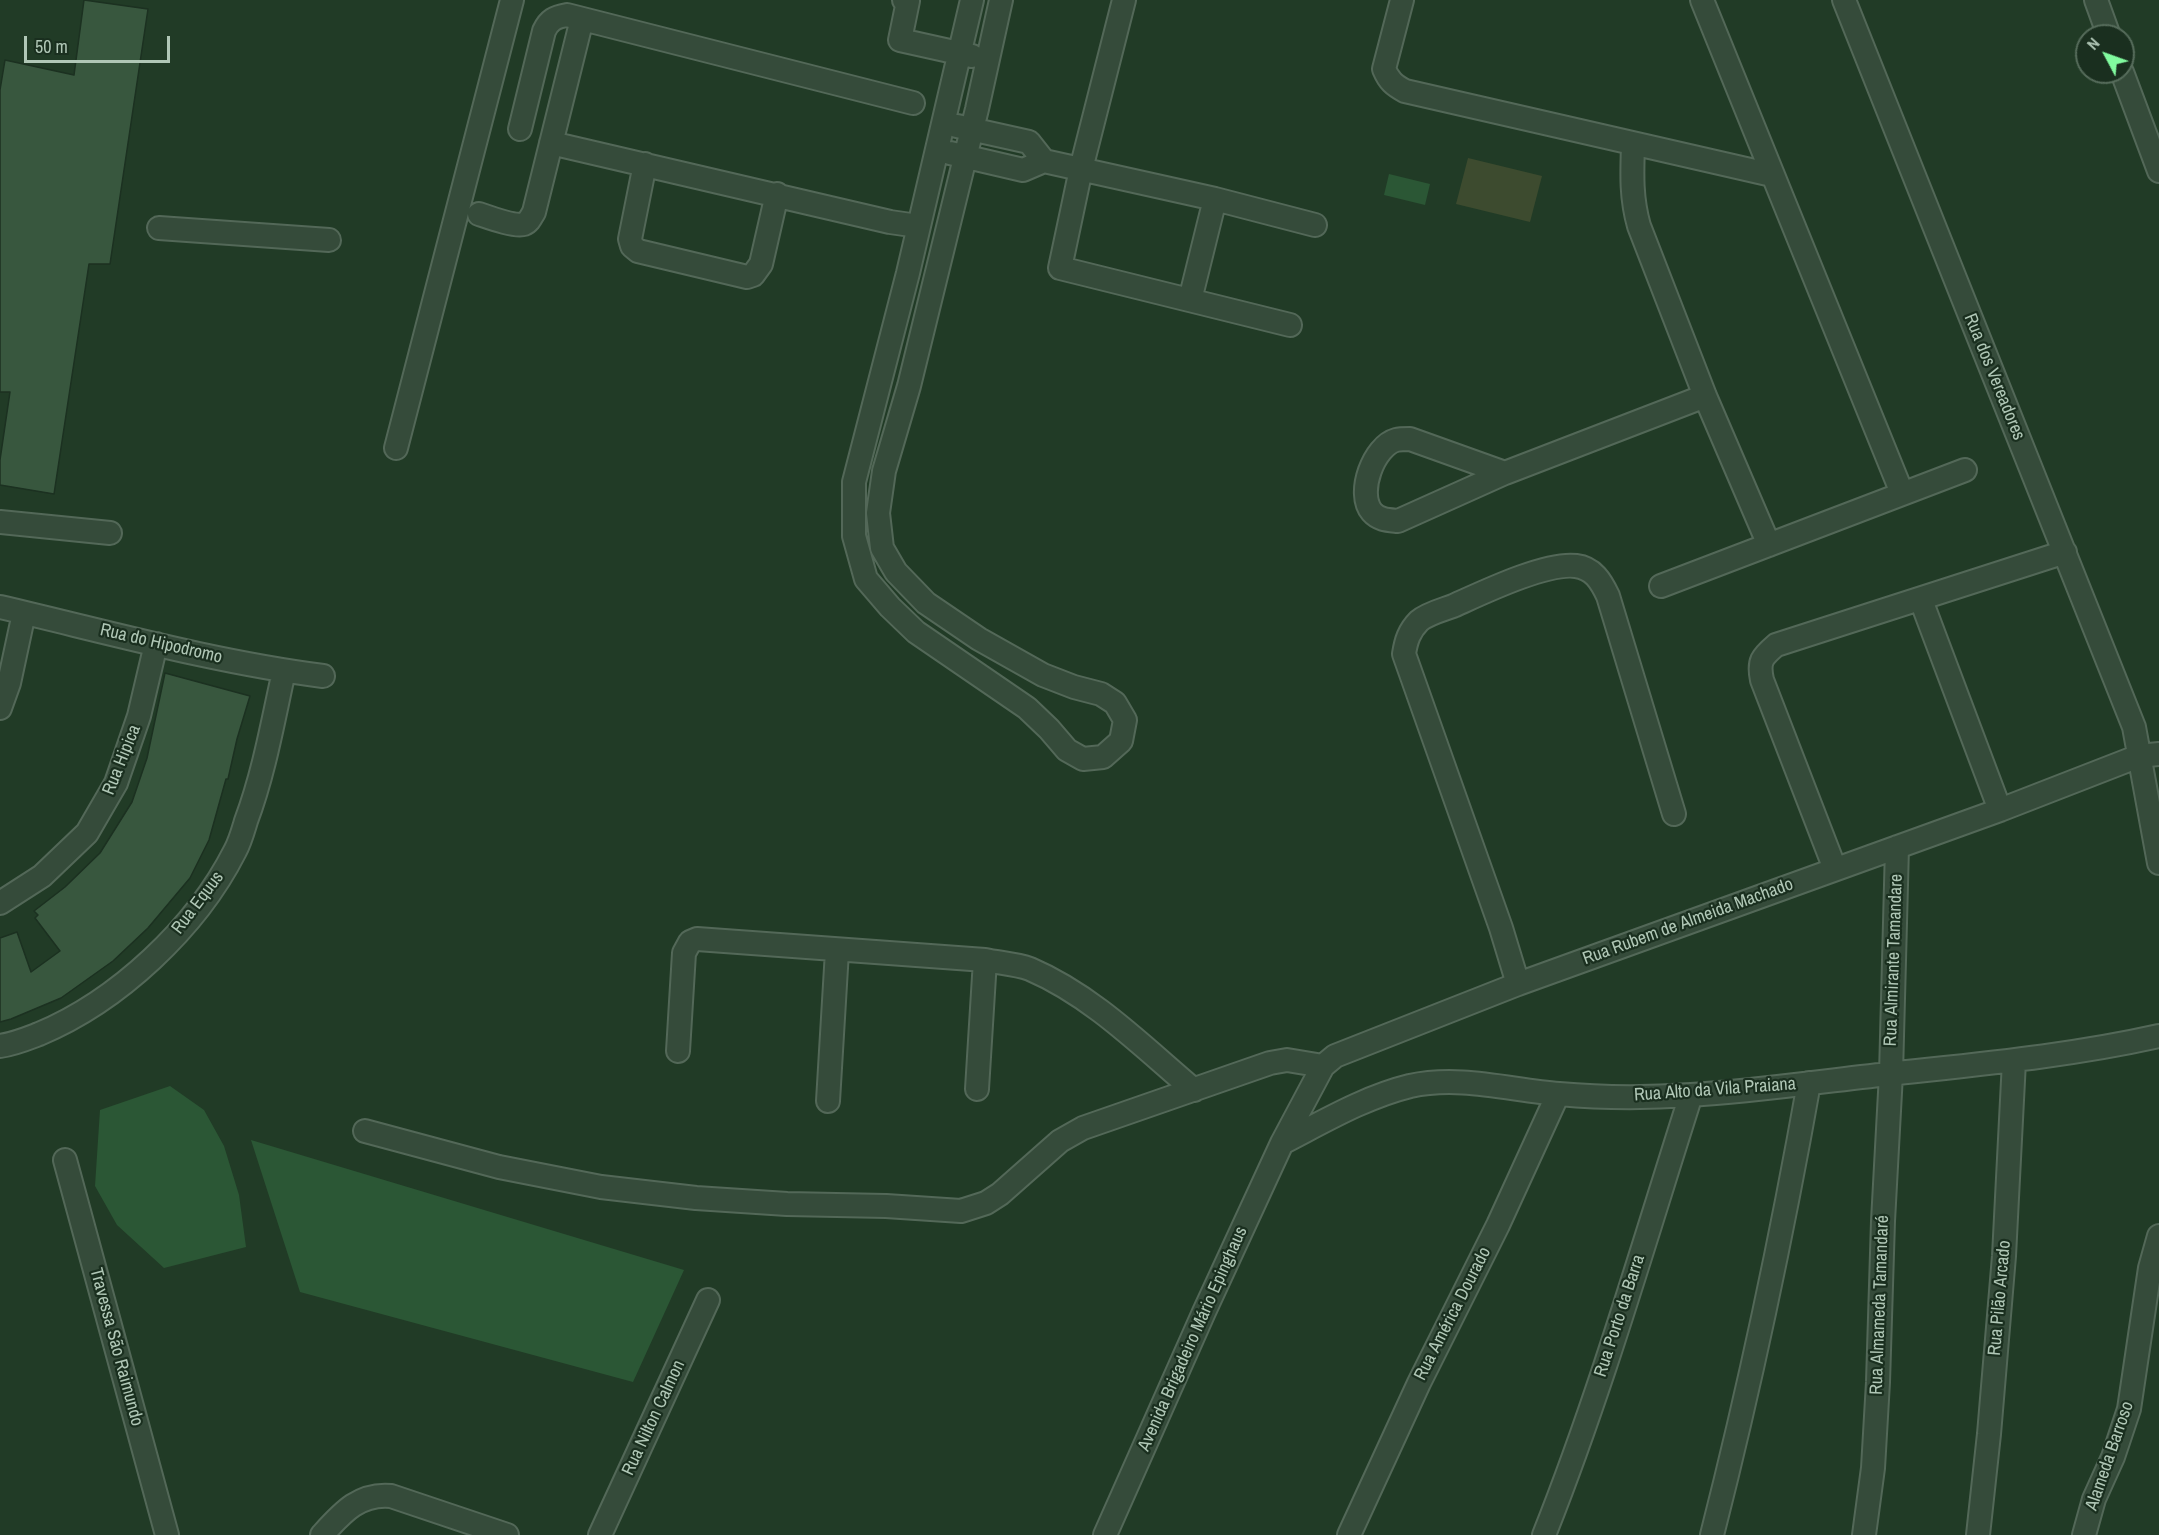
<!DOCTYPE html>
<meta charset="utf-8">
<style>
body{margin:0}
#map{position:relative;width:2159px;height:1535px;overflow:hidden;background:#213b26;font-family:"Archivo Narrow",sans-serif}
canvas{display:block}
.north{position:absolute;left:2075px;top:24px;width:60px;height:60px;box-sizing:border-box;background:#1a2f1f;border:2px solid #566c5b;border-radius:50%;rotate:311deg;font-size:16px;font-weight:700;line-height:24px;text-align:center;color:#b0c7b6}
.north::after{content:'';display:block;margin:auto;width:21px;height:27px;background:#81fb9f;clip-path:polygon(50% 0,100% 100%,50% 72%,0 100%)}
.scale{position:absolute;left:24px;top:36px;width:146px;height:27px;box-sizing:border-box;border:3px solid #b0c7b6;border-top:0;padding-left:8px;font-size:18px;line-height:21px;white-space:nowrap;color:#b0c7b6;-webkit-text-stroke:4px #1a2f1f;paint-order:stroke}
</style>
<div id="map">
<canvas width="2159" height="1535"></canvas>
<div class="north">N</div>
<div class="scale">50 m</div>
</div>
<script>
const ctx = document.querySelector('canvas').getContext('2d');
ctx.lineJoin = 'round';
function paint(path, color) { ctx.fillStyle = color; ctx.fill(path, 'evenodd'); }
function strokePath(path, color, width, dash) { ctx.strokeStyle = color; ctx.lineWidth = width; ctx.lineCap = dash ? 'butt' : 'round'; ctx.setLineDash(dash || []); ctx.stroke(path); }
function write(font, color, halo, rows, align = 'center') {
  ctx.font = font + ' "Archivo Narrow",sans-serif'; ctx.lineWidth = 4.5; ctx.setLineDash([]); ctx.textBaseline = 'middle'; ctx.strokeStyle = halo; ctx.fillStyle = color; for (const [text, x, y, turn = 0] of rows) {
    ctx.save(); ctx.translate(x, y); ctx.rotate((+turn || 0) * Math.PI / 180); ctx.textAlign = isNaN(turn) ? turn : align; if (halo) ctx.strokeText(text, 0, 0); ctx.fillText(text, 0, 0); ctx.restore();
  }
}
paint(new Path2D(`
 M1468,158L1542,176L1530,222L1456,204Z`), '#3d4b2f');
paint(new Path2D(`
 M1389,174L1430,184L1425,205L1384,195Z
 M170,1086L204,1110L224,1146L239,1195L246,1247L164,1268L117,1225L95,1186L100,1110Z
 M251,1140L684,1270L633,1382L300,1292Z`), '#2b5735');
const building = new Path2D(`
 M84,0L148,9L110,264H89L54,494L0,485V460L10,392H0V90L5,60L74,75Z
 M165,673L250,696L237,739L228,779H226L209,840L190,878L148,928L113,961L61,998L11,1019L0,1022V938L17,932L31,972L60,951L35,918L38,915L34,911L65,887L100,853L132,802L147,758Z`);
paint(building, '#38573e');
strokePath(building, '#1c3121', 1.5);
const minor = new Path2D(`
 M904,0L908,1L900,40L972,56
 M972,0L908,273L854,482V536L866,579L890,607L916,632L1027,708L1049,729L1067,750L1083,759L1103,757L1121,741L1125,720L1115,703L1101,694L1074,687L1043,675L979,639L926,603L896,572L882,548L878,513L884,471L909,386L977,109L1001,0
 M1124,0L1081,169L1060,268L1290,325
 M1402,0L1384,69C1389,81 1394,85 1405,91L1772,175
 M1702,0L1902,493
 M1844,0L2134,727L2159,863
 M2096,0L2109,36
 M2122,72L2159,171
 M957,126L1029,142L1044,161
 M520,129L544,31C549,20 555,17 567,15L913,103
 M551,143L890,222L918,226
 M1633,145C1632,174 1631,198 1639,226L1705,396L1769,545
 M950,153L1023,170L1044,161L1215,199L1315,225
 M645,164L630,239L632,246L638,251L747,277L753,275L761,264L777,194
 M479,214C488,217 515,227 524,224C529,222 531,217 534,212L582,19
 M159,228L329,240
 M1190,300L1215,199
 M396,448L512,0
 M1505,473L1410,439C1406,439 1400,439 1396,440C1374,446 1356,493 1372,512C1379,520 1388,520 1398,521L1505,473L1705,396
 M0,522L110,533
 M1661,586L1965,470
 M1921,600L2000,810
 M0,607C107,632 214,662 323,676
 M0,708L9,683L24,613
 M1835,869L1762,680C1758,661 1762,657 1776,645L2065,552
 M0,903L42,876L87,833L116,783L139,716L156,644
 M1518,984L1501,928L1404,654C1406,641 1409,631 1419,621C1427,614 1442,610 1453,606C1482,593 1546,562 1576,566C1593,568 1601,581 1608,596L1674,814
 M0,1046C14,1044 26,1039 39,1034C118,1001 196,928 235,851C240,842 243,831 246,821C264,773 273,721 284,671
 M678,1051L684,953L690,942L697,939L985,960C999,963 1016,964 1030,969C1093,996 1143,1047 1194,1090
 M977,1089L985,960
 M828,1101L837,951
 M365,1131L499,1167L601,1187L696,1198L787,1204L886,1206L961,1211L986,1203L1000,1194L1060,1141L1083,1128L1270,1063L1287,1060L1323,1066
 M1282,1143C1323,1122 1365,1097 1410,1086C1460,1075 1510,1090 1559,1094C1603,1098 1647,1098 1691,1095C1757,1091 1823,1081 1889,1074C1980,1064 2070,1056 2159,1036
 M65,1160L167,1535
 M322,1535C342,1513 359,1493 391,1496L507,1535
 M600,1535L708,1300
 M1105,1535L1204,1312L1282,1143L1323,1066L1335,1056L1518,984L2000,810L2139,756L2159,754
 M1349,1535L1419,1383L1498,1225L1558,1094
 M1544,1535C1601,1392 1644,1242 1691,1095
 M1712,1535C1750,1386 1782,1235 1809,1083
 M1864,1535L1873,1468L1878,1382L1883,1221L1891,1074L1897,847
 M1978,1535L1989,1434L2004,1256L2014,1061
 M2084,1535L2094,1499L2113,1457L2129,1409L2150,1268L2159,1236`);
strokePath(minor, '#536858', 26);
strokePath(minor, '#354b3a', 22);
write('18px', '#b0c7b6', '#1a2f1f', [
 ["Rua dos Vereadores",1994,377,68],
 ["Rua do Hipodromo",161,644,13],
 ["Rua Hipica",122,760,-68],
 ["Rua Equus",198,903,-53],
 ["Rua Rubem de Almeida Machado",1688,922,-20],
 ["Rua Almirante Tamandare",1894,960,-88],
 ["Rua Alto da Vila Praiana",1715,1090,-4],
 ["Rua Pilão Arcado",2000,1298,-85],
 ["Rua Almameda Tamandaré",1880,1305,-88],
 ["Rua América Dourado",1453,1314,-63],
 ["Rua Porto da Barra",1620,1316,-72],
 ["Avenida Brigadeiro Mário Epinghaus",1193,1339,-66],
 ["Travessa São Raimundo",116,1347,75],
 ["Rua Nilton Calmon",654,1418,-65],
 ["Alameda Barroso",2110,1456,-71]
]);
</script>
